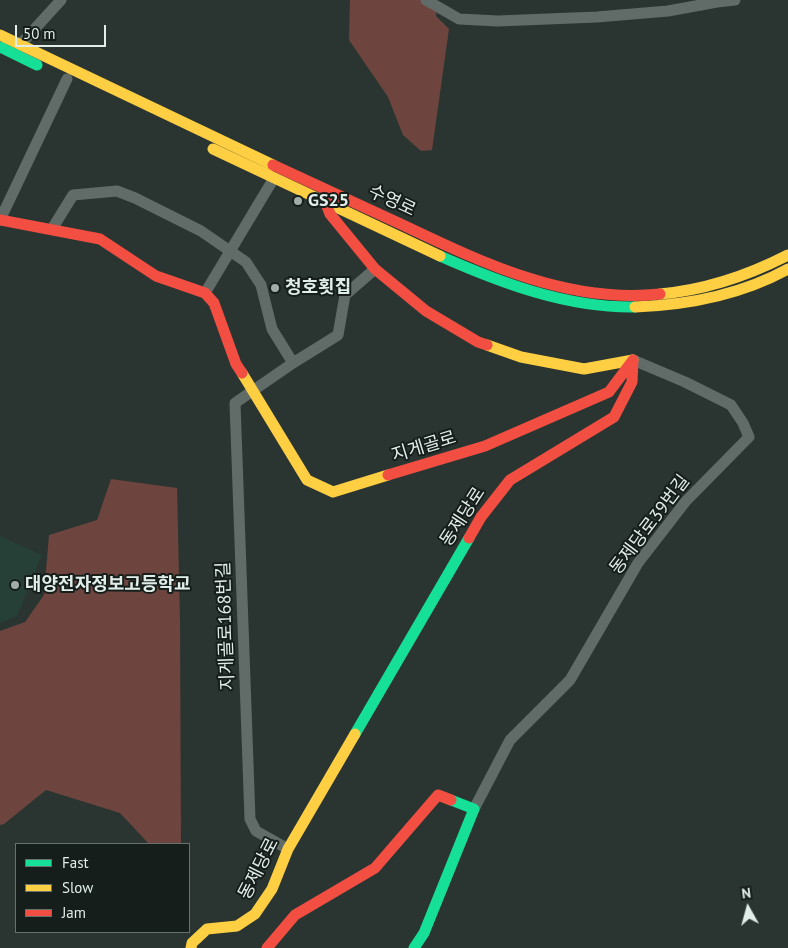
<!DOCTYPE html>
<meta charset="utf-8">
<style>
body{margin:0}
#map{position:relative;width:788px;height:948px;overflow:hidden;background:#2a3531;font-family:"PT Sans",sans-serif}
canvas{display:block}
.legend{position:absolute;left:15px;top:843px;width:175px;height:90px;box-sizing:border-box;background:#161e1b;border:1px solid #67716d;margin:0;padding:6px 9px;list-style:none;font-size:15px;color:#e1ede9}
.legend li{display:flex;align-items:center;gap:10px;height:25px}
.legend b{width:25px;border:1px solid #67716d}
.north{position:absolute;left:723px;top:883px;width:50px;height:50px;-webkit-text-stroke:4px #161e1b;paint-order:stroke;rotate:353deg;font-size:14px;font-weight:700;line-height:20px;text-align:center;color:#e1ede9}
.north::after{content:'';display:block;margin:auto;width:18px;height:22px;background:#e1ede9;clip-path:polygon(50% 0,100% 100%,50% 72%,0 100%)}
.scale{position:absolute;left:15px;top:25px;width:91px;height:22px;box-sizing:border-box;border:2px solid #e1ede9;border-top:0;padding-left:6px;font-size:15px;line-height:18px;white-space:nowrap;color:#e1ede9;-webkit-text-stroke:4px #161e1b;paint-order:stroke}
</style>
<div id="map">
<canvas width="788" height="948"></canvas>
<ul class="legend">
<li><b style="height:6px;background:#16e098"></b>Fast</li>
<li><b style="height:6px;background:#ffcf43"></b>Slow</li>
<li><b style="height:6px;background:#f24e42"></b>Jam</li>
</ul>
<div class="north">N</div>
<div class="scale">50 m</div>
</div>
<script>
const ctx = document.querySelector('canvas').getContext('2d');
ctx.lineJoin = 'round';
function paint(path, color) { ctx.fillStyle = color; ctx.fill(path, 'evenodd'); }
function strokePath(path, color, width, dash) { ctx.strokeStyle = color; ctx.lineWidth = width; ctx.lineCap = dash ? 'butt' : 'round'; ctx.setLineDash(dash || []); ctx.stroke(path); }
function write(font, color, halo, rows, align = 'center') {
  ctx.font = font + ' "PT Sans","Noto Sans KR",sans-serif'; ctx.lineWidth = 4; ctx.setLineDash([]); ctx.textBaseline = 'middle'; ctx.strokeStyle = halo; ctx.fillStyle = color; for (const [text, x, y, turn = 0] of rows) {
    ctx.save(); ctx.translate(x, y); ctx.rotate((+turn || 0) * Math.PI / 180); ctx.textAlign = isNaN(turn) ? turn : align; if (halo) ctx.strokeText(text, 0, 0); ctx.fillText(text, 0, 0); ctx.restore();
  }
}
paint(new Path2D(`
 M0,536L42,555L17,616L0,623Z`), '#263f37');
paint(new Path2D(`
 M350,0H437L436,16L449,29L432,150L421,151L403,135L388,97L349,40Z
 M111,479L177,488L180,621L181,844H149L120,813L46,790L4,824L0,825V631L25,622L44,595L49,535L97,520Z`), '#6d453e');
strokePath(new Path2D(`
 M426,0L459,19L498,21L597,17L668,11L717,2
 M716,0L717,2L735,0
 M20,45L61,0
 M0,220L67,79
 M52,229L73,195L117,191L135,198L201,231L246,262L261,285L272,329L293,363
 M205,293L274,178
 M474,809L510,740L570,680L638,563L686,501L749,437L743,423L731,405L685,382L633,360
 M288,849L256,831L250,819L235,403L293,363L338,335L345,295L375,269`), '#616b67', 11);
strokePath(new Path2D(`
 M0,47L37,65
 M440,256C501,283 567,308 635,307
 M355,734L469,538
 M414,948L424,933L474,809L451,800`), '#16e098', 11);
strokePath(new Path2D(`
 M0,35L273,165
 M213,149L440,256
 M660,294C706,290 747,276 788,255
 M635,307C688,305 741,295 788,269
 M487,345L521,357L584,369L633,360
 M242,373L307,480L333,492L388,475
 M191,948L192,943L207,929L237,926L255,914L272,889L288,849L355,734`), '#ffcf43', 11);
strokePath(new Path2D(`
 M273,165C317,185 361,206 405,226C485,264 569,304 660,294
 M326,198L325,201L330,214L375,269L426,311L478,342L487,345
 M0,220L100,239L156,276L205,293L214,303L236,364L242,373
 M388,475L485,446L609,392L633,360
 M469,538L481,517L510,480L614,417L632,382L633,360
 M267,948L295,915L375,868L438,795L451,800`), '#f24e42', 11);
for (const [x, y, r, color] of [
 [298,201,5,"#a1ada9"],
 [275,288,5,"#a1ada9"],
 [15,585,5,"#a1ada9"]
]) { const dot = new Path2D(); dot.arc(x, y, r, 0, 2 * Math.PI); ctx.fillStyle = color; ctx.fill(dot); strokePath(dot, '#161e1b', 2); }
write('bold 18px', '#e1ede9', '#161e1b', [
 ["GS25",308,201],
 ["청호횟집",285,288],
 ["대양전자정보고등학교",25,585]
], 'left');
write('18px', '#e1ede9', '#161e1b', [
 ["수영로",392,201,25],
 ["지게골로",424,447,-17],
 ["동제당로",463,517,-57],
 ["동제당로39번길",650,525,-53],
 ["지게골로168번길",226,626,-92],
 ["동제당로",259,869,-63]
]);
</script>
